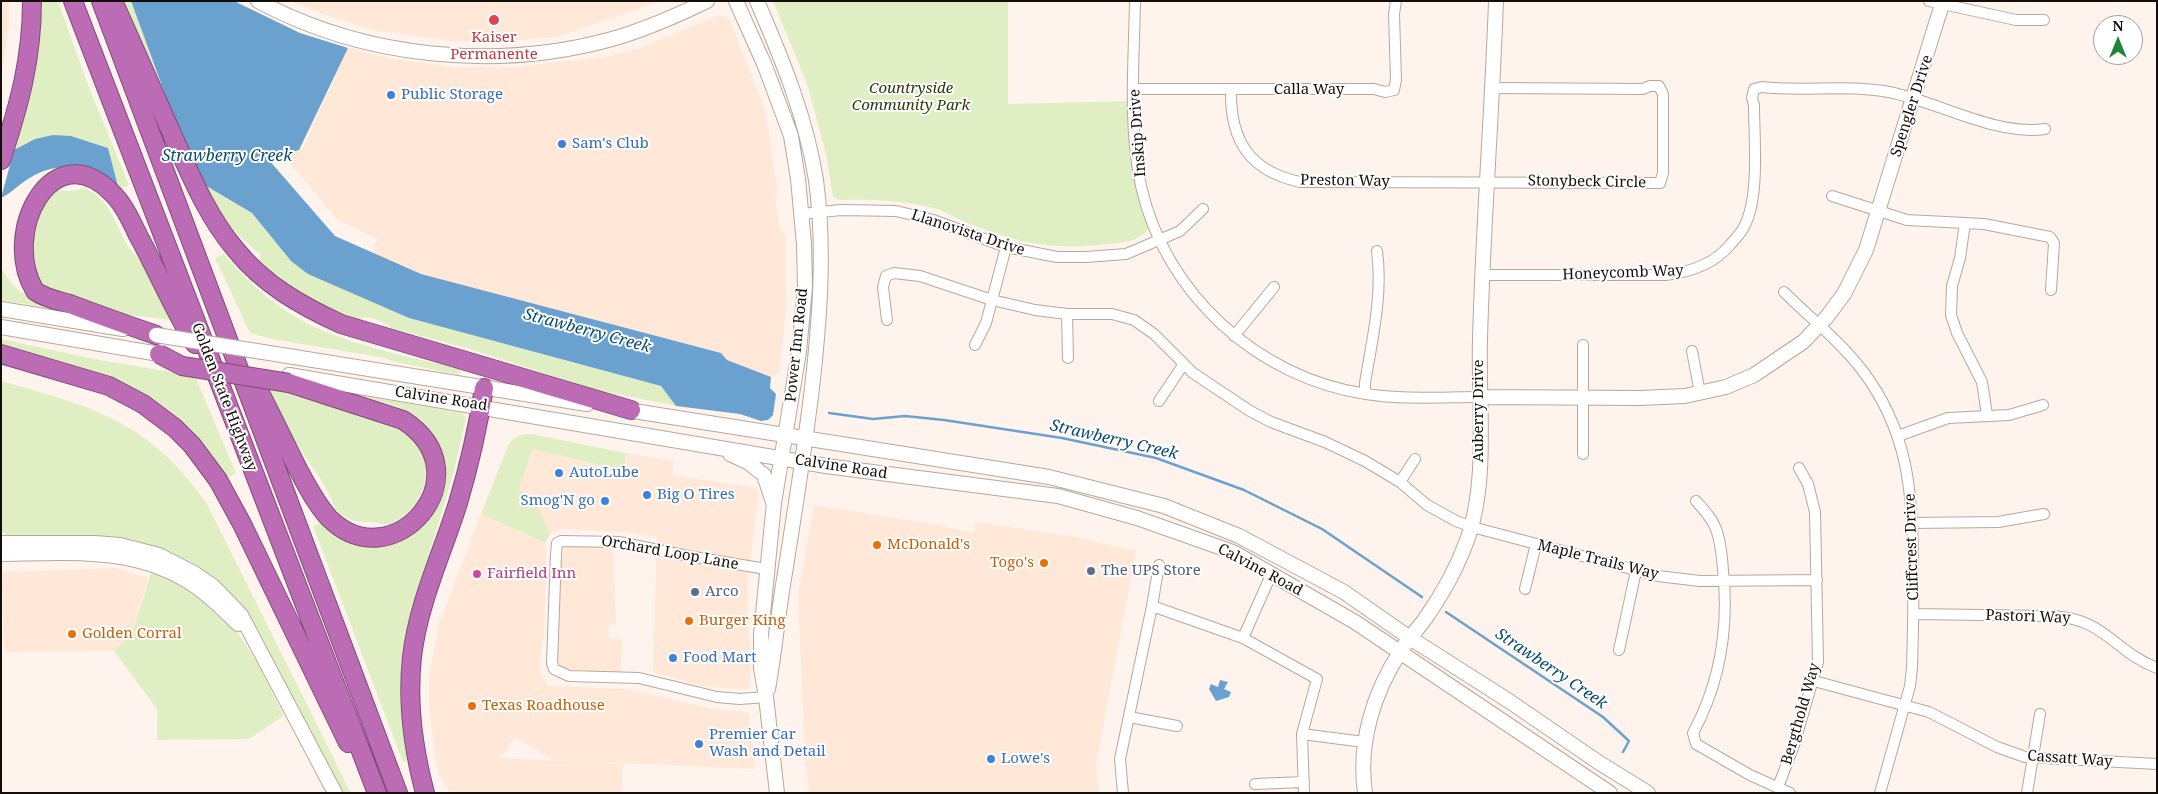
<!DOCTYPE html>
<style>
body{margin:0}
#map{position:relative;width:2158px;height:794px;overflow:hidden;background:#fef4ed;font-family:"Noto Serif",serif}
canvas{display:block}
.frame{position:absolute;inset:0;border:2px solid #130e0a;pointer-events:none}
.north{position:absolute;left:2093px;top:15px;width:50px;height:50px;box-sizing:border-box;background:#fff;border:1px solid #a19f9d;border-radius:50%;rotate:0deg;font-size:14px;font-weight:700;line-height:20px;text-align:center;color:#130e0a}
.north::after{content:'';display:block;margin:auto;width:18px;height:22px;background:#20853a;clip-path:polygon(50% 0,100% 100%,50% 72%,0 100%)}
</style>
<div id="map">
<canvas width="2158" height="794"></canvas>
<div class="frame"></div>
<div class="north">N</div>
</div>
<script>
const ctx = document.querySelector('canvas').getContext('2d');
ctx.lineJoin = 'round';
function paint(path, color) { ctx.fillStyle = color; ctx.fill(path, 'evenodd'); }
function strokePath(path, color, width, dash) { ctx.strokeStyle = color; ctx.lineWidth = width; ctx.lineCap = dash ? 'butt' : 'round'; ctx.setLineDash(dash || []); ctx.stroke(path); }
function write(font, color, halo, rows, align = 'center') {
  ctx.font = font + ' "Noto Serif",serif'; ctx.lineWidth = 4; ctx.setLineDash([]); ctx.textBaseline = 'middle'; ctx.strokeStyle = halo; ctx.fillStyle = color; for (const [text, x, y, turn = 0] of rows) {
    ctx.save(); ctx.translate(x, y); ctx.rotate((+turn || 0) * Math.PI / 180); ctx.textAlign = isNaN(turn) ? turn : align; if (halo) ctx.strokeText(text, 0, 0); ctx.fillText(text, 0, 0); ctx.restore();
  }
}
paint(new Path2D(`
 M1,1H9V24L1,78Z
 M290,1H661L556,37L497,42L451,41L373,30L328,16Z
 M720,15L727,17L730,21L765,110L778,192L775,199L780,229L786,235V298L784,333L779,373L771,377L727,360L721,353L421,274L373,253L377,239L337,219L283,155L303,148L348,48L392,59L454,67H517L610,56L640,48Z
 M534,449L624,471L625,453L673,461V475L756,488L759,494L747,583L751,683L748,690L702,686L653,672L657,537L622,532L564,529L550,534L538,509L519,489Z
 M814,505L938,525L974,533L976,522L1076,537L1136,551L1096,765L1099,793H810L805,763L798,596Z
 M481,514L545,543L546,563L544,631L539,671L548,686L627,689L713,709L749,712L755,769L553,760L515,737L500,758L623,764L622,793H451L439,775L435,756L429,705V677L439,624Z
 M570,544L613,546L616,624L609,625V638L622,640L621,673L563,669L556,660L561,552Z
 M116,568L148,578L133,632L114,651L4,652L2,572Z`), '#ffe8d7');
paint(new Path2D(`
 M38,1H58L88,85L129,185L119,190L108,148C75,135 46,131 14,150L29,97L36,57Z
 M123,1H131L176,124Z
 M773,1H1008V104L1130,101C1130,146 1130,186 1149,228C1139,242 1125,242 1109,244C1055,250 1025,245 975,226C961,221 947,212 933,208C901,200 871,199 838,200L833,196L825,150L807,84Z
 M203,184L252,213L291,261L409,318L661,386L676,406L597,390L466,348L391,328C384,322 373,317 363,318C358,318 355,320 351,319C318,311 288,288 261,267L260,254C235,235 218,212 203,184Z
 M51,188C60,191 73,193 82,188C109,194 115,225 128,246C132,253 139,258 143,264C154,281 161,302 170,320L121,314L57,291L37,281L15,241L17,224L23,210Z
 M224,254C251,286 284,315 324,331C367,349 415,358 461,369L459,375L396,362L380,357L272,339L250,333L215,258Z
 M1,267C13,289 24,297 48,305L47,308L1,300Z
 M1,339L94,359L195,376L236,473L227,479C215,460 202,440 186,424C136,378 65,361 1,346Z
 M1,381C94,407 149,421 207,504L351,793H342L255,627L119,538L95,536L11,538L1,531Z
 M269,388C297,393 323,403 349,411C370,418 395,422 411,438C439,463 424,509 393,523C385,527 379,522 371,522C360,522 352,522 342,515C332,508 333,500 327,490C318,474 306,459 296,443C286,425 278,406 269,388Z
 M335,391L462,413L466,419L454,471L413,609L411,759L403,762L313,526L321,523C334,534 350,545 368,546C427,550 464,483 433,434C427,425 418,416 408,411C390,402 356,397 335,391Z
 M527,434L537,435L625,453V471L533,449L519,489L539,509L550,534L545,543L481,514L509,443L518,436Z
 M152,569C180,582 209,600 230,624C253,649 267,684 283,714L282,717L249,739L157,740V709L114,651L133,632Z`), '#e0efc3');
paint(new Path2D(`
 M131,1H234L300,33L348,48L299,150L268,159L335,236L421,274L721,353L727,360L771,377L770,388L776,394L773,415L768,420L761,421L740,414L676,406L661,386L409,318L308,274L291,261L252,213L203,184L176,124Z
 M53,135L71,136L108,148L119,190C88,175 67,157 33,176C21,182 13,192 1,198L14,150L35,139Z
 M1220,680L1228,682L1224,689L1231,692L1229,697L1216,701L1209,689L1211,684L1218,687Z`), '#6ba1cf');
strokePath(new Path2D(`
 M829,413L873,419L905,416L944,420L1062,438L1156,458L1244,490L1322,529L1422,597
 M1446,612L1603,717L1629,741L1623,752`), '#6ba1cf', 2.5);
const street = new Path2D(`
 M1135,1C1134,62 1128,126 1141,186C1165,294 1258,378 1366,394C1403,400 1442,397 1480,397
 M1929,1L2016,20H2044
 M1134,89H1374L1385,92L1394,90L1396,80L1394,14L1396,1
 M1231,90C1230,140 1249,171 1300,182L1660,183L1663,173V94L1659,86H1650L1643,89L1493,88
 M1832,196L1907,220L1984,224L2050,237L2054,243L2051,290
 M802,214L841,210L896,211L933,220L1006,247L1057,257H1086L1126,254L1180,231L1203,209
 M1965,223L1960,258L1952,286L1951,315L1957,333L1982,382L1987,415
 M1483,275H1666C1691,272 1714,264 1730,245C1735,239 1741,233 1744,227C1760,197 1754,139 1754,105L1752,98L1754,89L1762,87C1804,92 1847,84 1889,92C1939,102 1995,136 2045,129
 M1784,292C1810,318 1840,341 1862,370C1908,430 1913,493 1913,565C1914,599 1913,633 1912,668L1910,686L1880,793
 M1067,314L1068,358
 M887,320L883,287L886,276L894,273L920,276L992,300L1035,310L1067,314H1112L1134,320L1154,334L1193,373L1250,411L1271,422L1325,442L1365,461L1400,482L1427,505L1456,521L1472,527L1658,576L1700,581L1817,580
 M1234,336L1274,287
 M975,345L986,323L1006,247
 M1583,345V454
 M1692,351L1700,393
 M1365,394V383C1372,340 1383,295 1377,251
 M1159,401L1183,365
 M1898,436L1948,418L2009,415L2043,405
 M1400,482L1415,459
 M1696,501C1704,510 1712,518 1716,529C1721,542 1722,557 1723,570C1729,627 1720,683 1693,733L1696,744L1750,775L1790,793
 M1913,523L1998,522L2044,514
 M766,569L688,556L619,542L561,541L557,543L556,554L552,663L554,669L569,676L639,678L717,697L740,699L766,697
 M1525,589L1536,544
 M1152,606L1159,565
 M1914,614L2051,616C2105,618 2113,651 2157,668
 M1243,638L1317,679L1302,734L1304,793
 M1619,650L1636,571
 M1814,681L1929,712L1997,747L2025,757L2157,764
 M1129,717L1177,726
 M1302,734L1364,742
 M1255,784L1304,782
 M1778,787L1794,745L1818,662L1815,512L1808,484L1799,468
 M1123,793L1120,759L1152,606L1243,638L1271,575
 M2027,793L2040,714`);
const secondary = new Path2D(`
 M258,1C364,58 496,71 612,39C644,30 676,16 707,1
 M736,1L765,66L791,136L798,179L804,244L805,287L799,352L774,503L761,634V668L766,697L777,793
 M757,1C782,59 806,117 816,180C824,240 821,300 815,360C808,432 796,502 785,573C778,612 775,651 768,689
 M1,309L123,329
 M1,327L159,354
 M288,356L587,404
 M289,375L826,466L1058,496L1137,518L1233,552L1355,622L1610,793
 M1480,397L1640,398L1685,396L1726,387L1754,375L1803,342L1826,318L1844,294L1866,250L1943,1
 M621,409L1049,477L1164,506L1239,536L1344,592L1410,638L1509,701L1598,762L1648,793
 M730,454L749,463L764,475L773,502
 M1,543H95L120,545L159,555L194,573L213,586L241,615L335,793
 M1,554C68,553 137,546 195,586C211,597 224,610 238,624
 M1365,793C1358,743 1373,694 1400,652C1407,640 1417,630 1425,619C1441,596 1456,570 1466,543C1489,483 1478,404 1480,339C1483,226 1492,114 1496,1`);
const highway = new Path2D(`
 M73,1L377,793
 M101,1L398,793
 M113,1C133,45 152,89 172,134C190,174 207,216 236,250C264,285 302,306 341,324L631,410
 M1,160C19,106 32,59 32,1
 M156,335C127,325 99,315 70,304C59,301 44,298 35,291C0,232 53,134 111,192C124,204 131,221 139,237C158,272 174,310 195,344
 M1,354L109,386L143,404L175,428L192,445L218,480L242,524L348,743
 M252,378C269,409 284,442 300,473C308,488 317,505 329,518C393,582 487,474 403,420L289,383
 M425,793C413,748 407,703 412,657C418,604 442,554 458,503C469,466 478,427 484,388`);
strokePath(street, '#b7a89c', 12);
strokePath(secondary, '#b7a89c', 16);
strokePath(highway, '#804b78', 20);
strokePath(street, '#fff', 10);
strokePath(secondary, '#fff', 14);
strokePath(highway, '#bb6cb4', 18);
const secondaryBridge = new Path2D(`
 M156,335L288,356`);
const highwayBridge = new Path2D(`
 M159,354L182,366L289,383`);
strokePath(secondaryBridge, '#b7a89c', 16, []);
strokePath(highwayBridge, '#804b78', 20, []);
strokePath(secondaryBridge, '#fff', 14);
strokePath(highwayBridge, '#bb6cb4', 18);
for (const [x, y, r, color] of [
 [494,20,6,"#e0444e"],
 [391,95,5,"#3f7fe0"],
 [562,144,5,"#3f7fe0"],
 [559,473,5,"#3f7fe0"],
 [647,495,5,"#3f7fe0"],
 [605,501,5,"#3f7fe0"],
 [877,545,5,"#e8710a"],
 [1044,563,5,"#e8710a"],
 [1091,571,5,"#5c6f8a"],
 [477,574,5,"#d1479c"],
 [695,592,5,"#5c6f8a"],
 [689,621,5,"#e8710a"],
 [72,634,5,"#e8710a"],
 [673,658,5,"#3f7fe0"],
 [472,706,5,"#e8710a"],
 [699,744,5,"#3f7fe0"],
 [991,759,5,"#3f7fe0"]
]) { const dot = new Path2D(); dot.arc(x, y, r, 0, 2 * Math.PI); ctx.fillStyle = color; ctx.fill(dot); strokePath(dot, '#fff', 2); }
write('15px', '#be3a42', '#fff', [
 ["Kaiser",494,38],
 ["Permanente",494,55]
]);
write('italic 15px', '#2c3909', '#fff', [
 ["Countryside",911,89],
 ["Community Park",911,106]
]);
write('15px', '#130e0a', '#fff', [
 ["Calla Way",1309,90],
 ["Spengler Drive",1912,106,-72],
 ["Inskip Drive",1138,133,-94],
 ["Preston Way",1345,181,1],
 ["Stonybeck Circle",1587,182,1],
 ["Llanovista Drive",968,233,18],
 ["Honeycomb Way",1623,273,-2],
 ["Power Inn Road",797,345,-84],
 ["Golden State Highway",224,397,69],
 ["Calvine Road",441,399,9],
 ["Auberry Drive",1479,411,-90],
 ["Calvine Road",841,467,9],
 ["Cliffcrest Drive",1912,547,-92],
 ["Orchard Loop Lane",670,553,10],
 ["Maple Trails Way",1598,560,14],
 ["Calvine Road",1260,570,28],
 ["Pastori Way",2028,617,2],
 ["Bergthold Way",1801,714,-74],
 ["Cassatt Way",2070,759,4]
]);
write('15px', '#366cbe', '#fff', [
 ["Public Storage",401,95],
 ["Sam's Club",572,144],
 ["AutoLube",569,473],
 ["Big O Tires",657,495],
 ["Smog'N go",595,501,"right"],
 ["Food Mart",683,658],
 ["Premier Car",709,735],
 ["Wash and Detail",709,752],
 ["Lowe's",1001,759]
], 'left');
write('15px', '#c56008', '#fff', [
 ["McDonald's",887,545],
 ["Togo's",1034,563,"right"],
 ["Burger King",699,621],
 ["Golden Corral",82,634],
 ["Texas Roadhouse",482,706]
], 'left');
write('15px', '#4e5e75', '#fff', [
 ["The UPS Store",1101,571],
 ["Arco",705,592]
], 'left');
write('15px', '#b23c85', '#fff', [
 ["Fairfield Inn",487,574]
], 'left');
write('italic 16px', '#074a75', '#fff', [
 ["Strawberry Creek",227,156],
 ["Strawberry Creek",587,331,15],
 ["Strawberry Creek",1114,440,13],
 ["Strawberry Creek",1551,669,34]
]);
</script>
